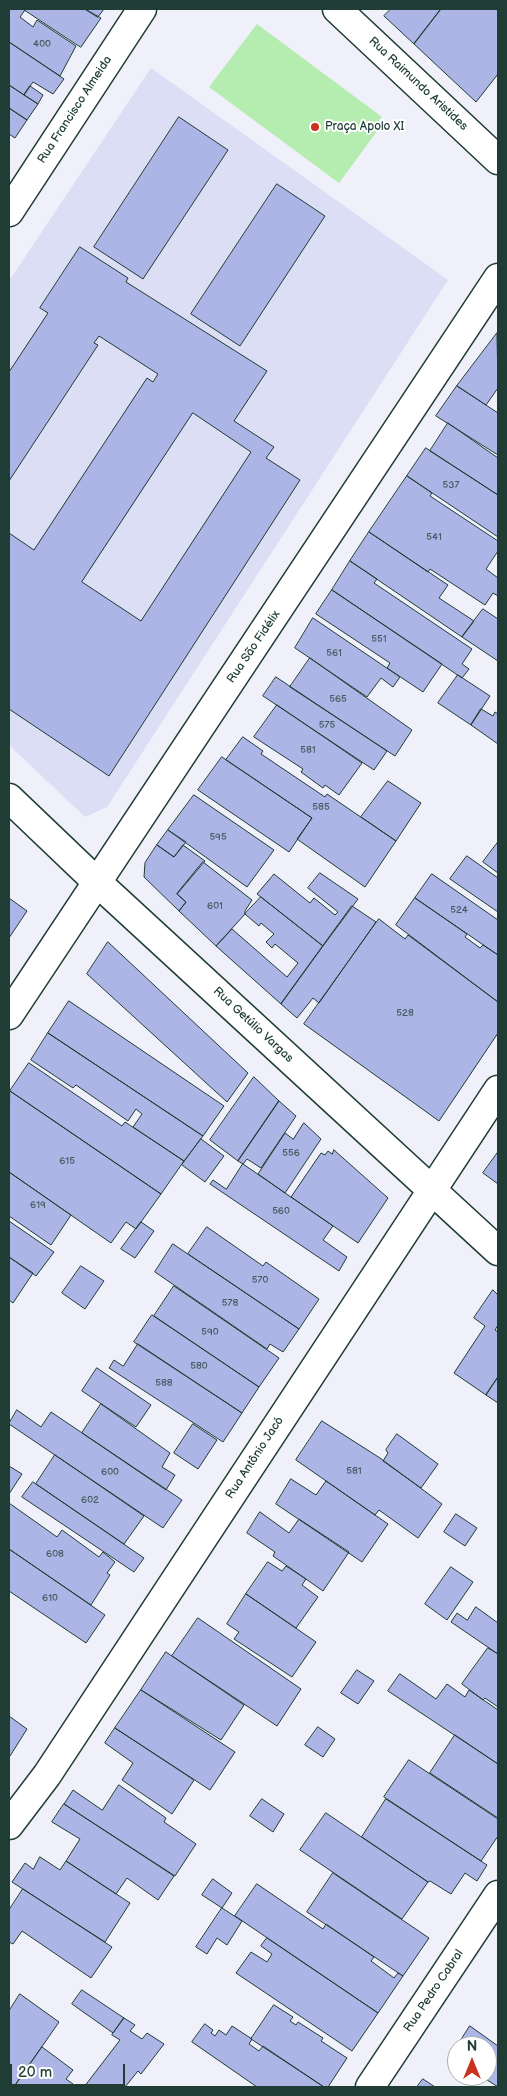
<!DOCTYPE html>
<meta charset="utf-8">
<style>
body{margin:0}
#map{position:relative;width:507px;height:2096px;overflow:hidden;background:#eff0fa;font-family:"Balsamiq Sans",sans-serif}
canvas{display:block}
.frame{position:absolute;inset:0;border:10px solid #1f3d34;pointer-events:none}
.north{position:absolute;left:447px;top:2036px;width:50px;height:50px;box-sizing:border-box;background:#fff;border:1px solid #a5b1ae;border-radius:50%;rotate:0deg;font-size:14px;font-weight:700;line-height:20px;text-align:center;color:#1f3d34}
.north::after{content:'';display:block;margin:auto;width:18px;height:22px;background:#c8321e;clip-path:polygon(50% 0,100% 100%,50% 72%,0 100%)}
.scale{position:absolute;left:10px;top:2064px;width:115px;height:22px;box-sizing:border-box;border:2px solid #1f3d34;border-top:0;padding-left:6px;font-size:15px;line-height:18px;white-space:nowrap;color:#1f3d34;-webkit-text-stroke:4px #fff;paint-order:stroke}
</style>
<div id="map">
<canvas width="507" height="2096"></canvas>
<div class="frame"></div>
<div class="north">N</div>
<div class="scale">20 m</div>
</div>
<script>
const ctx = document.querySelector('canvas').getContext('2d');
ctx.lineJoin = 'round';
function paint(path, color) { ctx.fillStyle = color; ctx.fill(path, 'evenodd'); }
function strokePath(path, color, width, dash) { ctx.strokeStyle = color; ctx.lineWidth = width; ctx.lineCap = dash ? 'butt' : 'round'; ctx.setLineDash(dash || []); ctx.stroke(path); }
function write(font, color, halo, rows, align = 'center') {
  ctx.font = font + ' "Balsamiq Sans",sans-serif'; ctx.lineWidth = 4; ctx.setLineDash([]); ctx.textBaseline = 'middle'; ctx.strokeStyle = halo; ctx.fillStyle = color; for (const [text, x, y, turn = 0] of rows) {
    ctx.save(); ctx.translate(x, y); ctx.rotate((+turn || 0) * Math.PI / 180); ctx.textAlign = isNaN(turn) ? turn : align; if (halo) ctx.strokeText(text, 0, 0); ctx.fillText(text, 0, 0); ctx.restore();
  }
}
paint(new Path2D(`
 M151,68L448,280L107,807L85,817L9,745V281Z`), '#dbdef4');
paint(new Path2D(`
 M257,24L382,117L379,120L383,123L339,183L209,87Z`), '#b5ecaf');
const building = new Path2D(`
 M9,9H23L25,10L20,17L33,27L37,20L76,46L60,76L9,42Z
 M23,9H85L101,18L81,47Z
 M85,9H104L98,17Z
 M391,9H441L414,44L384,16Z
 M441,9H498V74L476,102L414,44Z
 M9,42L64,79L53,94L33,82L24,95L9,85Z
 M9,85L38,104L27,120L9,108Z
 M30,86L43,95L38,104L24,95Z
 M9,108L27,120L15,138L9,134Z
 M179,117L228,150L143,279L94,247Z
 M277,184L325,216L240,346L191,314Z
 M80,247L128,278L126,282L267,371L234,421L274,447L266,458L300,480L109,776L9,709V533L34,550L147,378L153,382L158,374L99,336L94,343L98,345L9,481V372L48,313L40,308ZM193,413L251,452L141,621L82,582Z
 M497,333L498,388L486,405L457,386Z
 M457,386L498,413V455L436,416Z
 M448,423L498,458V495L430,451Z
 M426,448L498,495V537L407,476Z
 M407,476L432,493L430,496L498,541V551L486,569L498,578V596L493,593L485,605L430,569L428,572L369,532Z
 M369,532L448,585L439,598L474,621L462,637L350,561Z
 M350,561L377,579L374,583L472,649L462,664L469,669L462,678L332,590Z
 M332,590L442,664L423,692L387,668L390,663L316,614Z
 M483,609L498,619V661L462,637Z
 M313,618L400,677L393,687L381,678L367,697L295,648Z
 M310,658L412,730L395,756L290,687Z
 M458,675L490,696L471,725L438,703Z
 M276,677L387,751L374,770L263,696Z
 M277,705L362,763L339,795L325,785L323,788L301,772L303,769L254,737Z
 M481,709L493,716L495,712L498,714V744L471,725Z
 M243,737L263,751L261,754L325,797L327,794L396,841L365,887L297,839L312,818L226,760Z
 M222,757L312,818L289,852L198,790Z
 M388,781L421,803L396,841L361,817Z
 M194,795L274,850L247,887L168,830Z
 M168,830L186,842L174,857L157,845Z
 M498,842V873L483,862Z
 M157,845L174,857L183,845L205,861L177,894L186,902L179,911L144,877L145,863Z
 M467,856L498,878V912L450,879Z
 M203,862L252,900L245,911V914L216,946L179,911L186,902L177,894Z
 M320,873L358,899L323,946L257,894L274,874L310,903L314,898L335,915L338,912L308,888Z
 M432,874L498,920V955L415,898Z
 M261,897L323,946L281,1004L216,946L232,929L287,977L298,963L275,944L272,948L266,942L274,934L261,923L259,926L245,914Z
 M9,898L27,911L9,938Z
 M415,898L467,934L465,937L480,948L483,945L498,955V1002L396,925Z
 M352,906L376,922L319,1003L313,998L297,1018L281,1004Z
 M379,919L405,939L408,935L498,1002V1033L439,1121L304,1024Z
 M108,942L248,1073L227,1102L87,974Z
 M69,1001L224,1106L203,1136L48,1033Z
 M48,1033L203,1136L184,1161L133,1127L142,1114L136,1109L128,1121L76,1085L73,1088L31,1060Z
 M29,1063L122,1126L125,1122L184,1161L161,1194L10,1091Z
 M254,1077L279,1101L238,1161L210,1140Z
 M10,1091L161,1194L136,1229L126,1222L111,1243L9,1172Z
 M279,1101L296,1116L261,1168L247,1159L243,1164L238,1161Z
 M304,1123L321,1139L285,1193L258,1174L285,1133L293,1139Z
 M201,1139L224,1156L205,1182L182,1165Z
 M334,1150L388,1198L358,1243L291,1197L321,1153L325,1155L328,1151L332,1154Z
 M498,1152V1184L483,1173Z
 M243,1164L333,1226L323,1240L347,1257L339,1271L210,1184L213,1180L226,1189Z
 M9,1172L71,1215L51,1245L9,1216Z
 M9,1221L54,1252L36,1276L9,1257Z
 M141,1222L154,1231L135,1258L121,1249Z
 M207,1227L263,1266L266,1262L319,1299L299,1329L188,1254Z
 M173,1244L299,1329L283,1352L270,1344L267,1349L155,1272Z
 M9,1257L33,1273L13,1303L9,1300Z
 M81,1266L104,1281L85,1309L62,1293Z
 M174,1286L279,1358L259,1387L154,1316Z
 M493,1290L498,1295V1325L495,1330L498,1332V1377L486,1395L454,1373L485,1326L474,1318Z
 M152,1315L259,1387L242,1413L134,1342Z
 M138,1344L242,1413L223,1442L109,1368L114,1360L123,1366Z
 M97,1368L151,1405L136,1427L82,1391Z
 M498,1377V1403L486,1395Z
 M101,1404L170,1453L162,1467L175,1475L166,1490L82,1433Z
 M17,1410L41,1427L51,1412L182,1500L163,1528L9,1424Z
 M322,1421L380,1458L442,1504L418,1538L379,1510L375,1515L296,1460Z
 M193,1424L217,1440L198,1469L174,1453Z
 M397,1434L438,1464L421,1488L383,1461L388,1453L386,1450Z
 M55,1455L144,1516L124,1544L36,1484Z
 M9,1466L22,1474L9,1494Z
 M291,1479L316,1495L326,1481L388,1524L362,1562L276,1504Z
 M33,1482L144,1558L134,1572L22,1497Z
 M9,1503L57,1537L62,1530L99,1557L103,1552L115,1562L107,1573L110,1575L91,1605L9,1549Z
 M260,1512L289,1533L299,1519L349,1552L323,1591L273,1556L275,1552L247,1533Z
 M456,1514L477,1528L465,1546L444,1532Z
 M9,1549L105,1615L86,1643L9,1591Z
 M268,1562L282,1571L286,1566L306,1579L302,1585L318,1597L296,1628L246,1594Z
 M451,1567L473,1582L447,1620L425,1604Z
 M246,1594L316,1642L292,1677L234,1639L239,1632L227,1624Z
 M476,1607L498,1623V1654L451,1622L457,1613L467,1620Z
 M198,1618L301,1689L277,1726L172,1656Z
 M488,1648L498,1654V1707L485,1698L483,1700L462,1684Z
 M166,1652L244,1705L221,1740L141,1690Z
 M357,1670L374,1681L358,1704L341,1693Z
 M400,1674L436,1699L447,1684L465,1697L469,1690L498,1710V1764L388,1691Z
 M141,1690L235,1752L210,1790L115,1728Z
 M9,1716L27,1729L10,1756L9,1755Z
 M318,1727L335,1739L323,1757L305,1745Z
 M115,1728L194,1780L172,1814L122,1780L133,1763L105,1743Z
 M455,1735L498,1764V1818L430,1773Z
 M409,1760L498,1819V1836L481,1861L384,1797Z
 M119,1785L166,1818L164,1822L196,1844L175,1876L64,1804L73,1790L102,1810Z
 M262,1799L284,1814L273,1832L250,1816Z
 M386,1799L487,1865L477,1881L465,1873L451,1894L430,1881L428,1882L362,1837Z
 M64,1804L174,1876L158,1900L127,1878L116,1894L66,1861L80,1839L52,1822Z
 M326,1813L428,1882L402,1919L300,1850Z
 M40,1857L60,1870L66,1861L130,1903L105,1942L12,1882L25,1863L33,1869Z
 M333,1873L429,1938L403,1976L307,1912Z
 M213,1879L232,1893L222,1908L202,1895Z
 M257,1884L323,1929L326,1924L374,1957L371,1961L394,1978L398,1973L403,1976L378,2013L235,1916Z
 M23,1889L112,1947L91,1978L22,1931L13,1944L9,1942V1910Z
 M222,1908L242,1921L227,1945L217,1938L207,1954L196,1947Z
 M267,1938L378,2013L352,2051L236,1973L251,1952L267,1962L272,1954L261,1946Z
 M82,1990L124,2018L113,2033L72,2004Z
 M20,1994L59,2022L14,2087H9V2011Z
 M274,2005L293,2017L290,2021L296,2025L298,2022L323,2038L321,2041L347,2058L328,2087H324L251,2039Z
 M124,2018L135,2025L130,2031L142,2039L147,2033L164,2044L141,2074L138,2071L125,2087H84L120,2040L112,2035Z
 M205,2024L213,2030L211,2033L215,2036L219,2030L226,2035L232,2026L252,2039L249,2044L259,2051L263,2046L324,2087H257L192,2042Z
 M470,2026L498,2046V2087L481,2076H487V2046H457V2060L451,2056L460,2041Z
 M42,2047L73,2070L66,2079L73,2084L71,2087H14Z
 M423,2079L435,2087H417Z`);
paint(building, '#adb5e6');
strokePath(building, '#1f3d34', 1);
const minor = new Path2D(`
 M337,9L498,160
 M9,212L142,9
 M9,798L98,883L498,1251
 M9,1015L498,278
 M9,1825L47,1775L498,1090
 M370,2087L498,1895`);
strokePath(minor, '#1f3d34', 31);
strokePath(minor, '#fff', 28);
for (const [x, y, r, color] of [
 [315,127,5,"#c8321e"]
]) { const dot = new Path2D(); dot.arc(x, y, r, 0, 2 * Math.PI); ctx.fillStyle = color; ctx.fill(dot); strokePath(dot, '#fff', 2); }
write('10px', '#425b60', null, [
 ["400",42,44],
 ["537",451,485],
 ["541",434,537],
 ["551",379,639],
 ["561",334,653],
 ["565",338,699],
 ["575",327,725],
 ["581",308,750],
 ["585",321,807],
 ["595",218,837],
 ["601",215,906],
 ["524",459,910],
 ["528",405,1013],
 ["556",291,1153],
 ["615",67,1161],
 ["619",38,1205],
 ["560",281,1211],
 ["570",260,1280],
 ["578",230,1303],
 ["590",210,1332],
 ["580",199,1366],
 ["588",164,1383],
 ["581",354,1471],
 ["600",110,1472],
 ["602",90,1500],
 ["608",55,1554],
 ["610",50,1598]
]);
write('12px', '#1f3d34', '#fff', [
 ["Rua Raimundo Aristides",418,84,43],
 ["Rua Francisco Almeida",75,110,-57],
 ["Rua São Fidélix",254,647,-56],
 ["Rua Getúlio Vargas",253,1025,43],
 ["Rua Antônio Jacó",255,1458,-57],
 ["Rua Pedro Cabral",434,1991,-56]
]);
write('12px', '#1f3d34', '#fff', [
 ["Praça Apolo XI",325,127]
], 'left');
</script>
